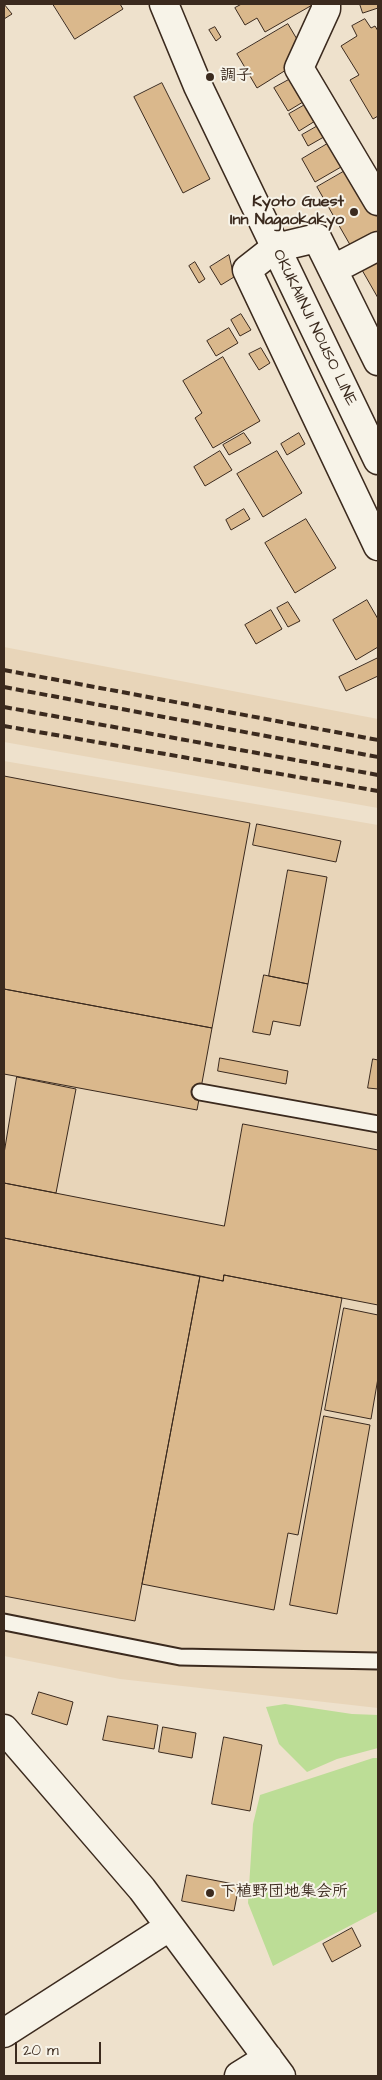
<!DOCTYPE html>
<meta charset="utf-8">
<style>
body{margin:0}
#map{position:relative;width:382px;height:2080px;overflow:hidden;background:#eee1cc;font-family:"Architects Daughter",sans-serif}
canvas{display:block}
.frame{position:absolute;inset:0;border:5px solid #3b2a1e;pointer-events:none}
.scale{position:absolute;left:15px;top:2042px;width:86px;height:22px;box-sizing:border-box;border:2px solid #3b2a1e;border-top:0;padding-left:6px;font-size:15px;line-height:18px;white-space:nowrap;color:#3b2a1e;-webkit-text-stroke:4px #f7f3e8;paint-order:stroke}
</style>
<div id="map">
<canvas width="382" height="2080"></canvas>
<div class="frame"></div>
<div class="scale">20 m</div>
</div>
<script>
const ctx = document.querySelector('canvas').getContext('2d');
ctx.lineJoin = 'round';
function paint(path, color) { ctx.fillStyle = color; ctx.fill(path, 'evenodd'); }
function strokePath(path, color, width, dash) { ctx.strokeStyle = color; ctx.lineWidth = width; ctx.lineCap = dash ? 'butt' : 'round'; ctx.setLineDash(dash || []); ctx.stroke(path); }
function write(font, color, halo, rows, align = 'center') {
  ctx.font = font + ' "Architects Daughter","Klee One",sans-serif'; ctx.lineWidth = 4; ctx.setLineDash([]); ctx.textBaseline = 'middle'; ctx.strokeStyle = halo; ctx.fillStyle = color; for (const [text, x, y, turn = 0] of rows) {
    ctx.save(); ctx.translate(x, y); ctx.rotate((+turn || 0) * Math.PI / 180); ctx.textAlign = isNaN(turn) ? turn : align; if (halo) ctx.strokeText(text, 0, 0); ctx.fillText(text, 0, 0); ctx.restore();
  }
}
paint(new Path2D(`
 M4,647L378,719V808L4,742Z
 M4,761L378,825V1708L120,1679L4,1656Z`), '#e8d5b9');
paint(new Path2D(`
 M285,1704L352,1714L378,1715V1748L337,1759L307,1772L279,1744L266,1707Z
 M373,1758H378V1911L273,1966L248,1903L253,1824L260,1795Z`), '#bcdd96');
const building = new Path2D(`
 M4,4L12,14L4,19Z
 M53,4H120L123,9L75,39Z
 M242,4H314L265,32L257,18L245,25L235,8Z
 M360,4H378V8L363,13Z
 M365,19L371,28L375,26L378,31V116L373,119L350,80L359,75L341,46L357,36L352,26Z
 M288,24L301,46L289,54L293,61L284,67L286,70L257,88L237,54Z
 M215,27L221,37L216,41L209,30Z
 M294,77L308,99L288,111L274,88Z
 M162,83L210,179L183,193L134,97Z
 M310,102L320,118L299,131L289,114Z
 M323,123L329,134L308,146L302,135Z
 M334,140L348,163L315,182L302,159Z
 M350,168L378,217V235L353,250L317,187Z
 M229,255L234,277L221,285L210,267Z
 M378,261V298L362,270Z
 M195,262L205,279L199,283L189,266Z
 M241,314L251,330L240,336L231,320Z
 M229,328L238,343L216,356L207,341Z
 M261,348L270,363L259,370L249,354Z
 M223,357L260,421L213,448L195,418L202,413L183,381Z
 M244,433L251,443L229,455L223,445Z
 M299,433L305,444L287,455L281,444Z
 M220,451L232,470L205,486L194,467Z
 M277,451L302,493L263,517L237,474Z
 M244,509L250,519L231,530L226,520Z
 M306,519L336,568L295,593L265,543Z
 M367,600L378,619V647L356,660L333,620Z
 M288,602L300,621L288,627L277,608Z
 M271,610L282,629L256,644L245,625Z
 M378,658V676L346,691L339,677Z
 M4,776L250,823L212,1028L4,989Z
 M257,824L341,841L336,862L253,845Z
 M288,870L327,877L308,984L269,976Z
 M264,975L308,984L300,1026L273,1021L270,1035L253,1032Z
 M4,989L212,1028L197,1110L4,1074Z
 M220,1058L288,1071L286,1084L218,1071Z
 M373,1059L378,1060V1089L368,1088Z
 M17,1077L76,1089L56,1193L4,1183V1154Z
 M243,1124L378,1150V1305L224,1275L223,1281L4,1238V1183L224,1226Z
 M4,1238L200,1276L135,1621L4,1596Z
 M224,1275L342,1298L298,1535L288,1533L274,1610L142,1584L200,1276L223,1281Z
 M344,1308L378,1315V1378L371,1419L325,1410Z
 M324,1416L370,1425L337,1614L290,1605Z
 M39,1692L73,1702L67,1725L32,1714Z
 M108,1716L158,1725L154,1749L103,1740Z
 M163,1727L196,1733L192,1758L159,1752Z
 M224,1737L262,1745L250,1811L212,1804Z
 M187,1875L239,1885L234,1911L182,1901Z
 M352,1928L361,1946L332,1962L323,1944Z`);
paint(building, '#dab88c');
strokePath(building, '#3b2a1e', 1);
const lane = new Path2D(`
 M200,1092L378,1124
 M4,1622L180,1657L378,1661`);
const street = new Path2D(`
 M326,4V9L299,68L378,201
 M334,269L378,246
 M378,361L317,238L275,248L247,270L378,546
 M4,1729L142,1889L281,2076
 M4,2033L169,1927
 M239,2076L268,2058`);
const secondary = new Path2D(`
 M164,4L198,86L378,460`);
strokePath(lane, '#3b2a1e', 19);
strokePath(street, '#3b2a1e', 31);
strokePath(secondary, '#3b2a1e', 31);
strokePath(lane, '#f7f3e8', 15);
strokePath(street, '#f7f3e8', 28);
strokePath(secondary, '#f7f3e8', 28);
strokePath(new Path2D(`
 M4,670L378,740
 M4,687L378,757
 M4,707L378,775
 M4,726L378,791`), '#3b2a1e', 4, [8, 4]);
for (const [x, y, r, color] of [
 [210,77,5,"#3b2a1e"],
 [354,212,5,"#3b2a1e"],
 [210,1893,5,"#3b2a1e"]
]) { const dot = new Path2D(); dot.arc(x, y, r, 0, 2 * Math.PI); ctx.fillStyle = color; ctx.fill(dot); strokePath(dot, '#f7f3e8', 2); }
write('bold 16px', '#3b2a1e', '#f7f3e8', [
 ["調子",220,77],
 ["Kyoto Guest",344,203,"right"],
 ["Inn Nagaokakyo",344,221,"right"],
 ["下植野団地集会所",220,1893]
], 'left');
write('16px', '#3b2a1e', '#f7f3e8', [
 ["OKUKAIINJI NOUSO LINE",314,328,64]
]);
</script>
